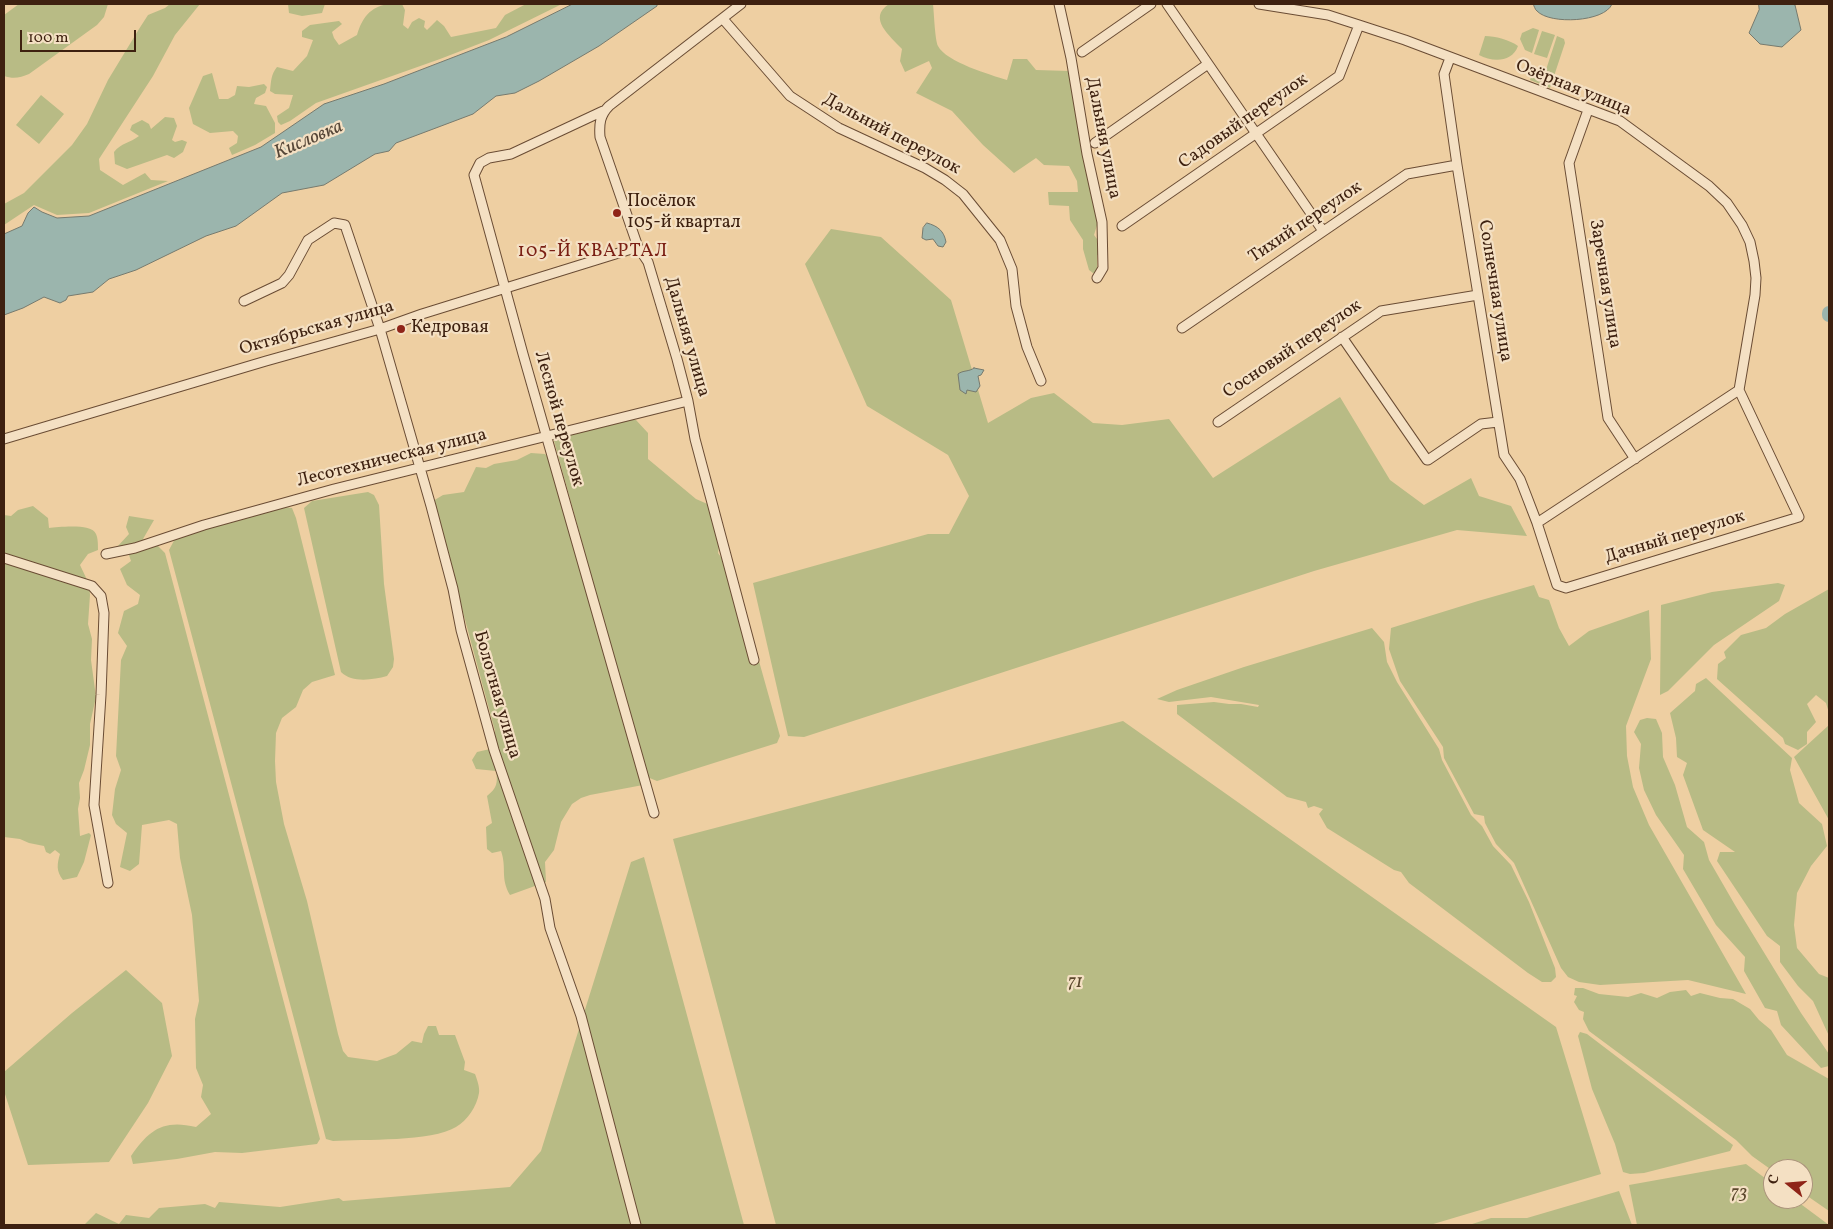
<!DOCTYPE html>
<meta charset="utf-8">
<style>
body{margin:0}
#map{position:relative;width:1833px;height:1229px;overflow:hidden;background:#eecfa2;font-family:Vollkorn,serif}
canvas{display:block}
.frame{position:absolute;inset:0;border:5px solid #3e2110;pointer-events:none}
.north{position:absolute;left:1763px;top:1159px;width:50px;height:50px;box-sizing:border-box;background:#f4e0c3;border:1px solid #ab947b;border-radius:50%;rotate:287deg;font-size:14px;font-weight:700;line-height:20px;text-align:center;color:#3e2110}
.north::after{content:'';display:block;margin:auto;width:18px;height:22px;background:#8f2418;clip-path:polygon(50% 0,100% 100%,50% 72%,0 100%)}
.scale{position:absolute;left:20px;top:30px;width:116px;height:22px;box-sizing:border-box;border:2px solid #3e2110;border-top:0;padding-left:6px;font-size:15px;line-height:18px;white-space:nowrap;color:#3e2110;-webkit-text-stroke:4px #f4e0c3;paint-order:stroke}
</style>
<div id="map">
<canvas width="1833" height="1229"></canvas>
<div class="frame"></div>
<div class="north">С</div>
<div class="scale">100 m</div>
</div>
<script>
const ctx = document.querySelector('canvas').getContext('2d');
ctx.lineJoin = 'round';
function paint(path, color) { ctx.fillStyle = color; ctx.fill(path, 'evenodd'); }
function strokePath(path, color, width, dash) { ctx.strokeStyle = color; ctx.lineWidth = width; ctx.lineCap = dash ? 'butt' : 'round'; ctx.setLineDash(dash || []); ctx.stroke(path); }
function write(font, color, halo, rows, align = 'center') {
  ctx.font = font + ' Vollkorn,serif'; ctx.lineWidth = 4.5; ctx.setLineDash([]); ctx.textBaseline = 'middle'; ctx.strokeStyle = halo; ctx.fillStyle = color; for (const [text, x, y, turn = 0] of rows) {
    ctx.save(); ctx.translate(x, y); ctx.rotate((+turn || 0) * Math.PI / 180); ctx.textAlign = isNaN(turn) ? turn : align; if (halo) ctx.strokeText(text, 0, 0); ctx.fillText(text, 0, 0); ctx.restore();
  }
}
paint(new Path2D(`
 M19,4H108L104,17L97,25L29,74C20,78 13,79 4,76V15Z
 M170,4H200L175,35L153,76L99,159L100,170L123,185L145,173L151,180L168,181L89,213L57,215L34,205L4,225V204L24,193L72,145L87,124L108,80L139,29L148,15L165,8Z
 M288,4H325L322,13L302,16L289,13Z
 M388,4H402L405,10L403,25L408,29L412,22L419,18L425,21L424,27L427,30L437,20L444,26L451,37L496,28L505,15L526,4H562L489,40L440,59L316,103L290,121L281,125L278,122L277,116L289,108L293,95L275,94L270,91C271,82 271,74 277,67L293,71L307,56L313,40L302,37V31L310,25L339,21L342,24L332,32L334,38L339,45L357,35C362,18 370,7 388,4Z
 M889,4H933C934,13 935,40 938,46C946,62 991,75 1007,80L1013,59H1027L1036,70L1070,71L1098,222L1094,235L1097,239H1101V255H1097V272L1093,273L1089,270L1083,249V240L1070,220L1069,206L1049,205L1048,192H1078L1077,181L1069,166L1044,165L1036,158L1014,173L983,145L952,111L916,93L932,68L929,61L905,72L900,61L902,49C890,36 867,18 889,4Z
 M1533,28L1539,30L1532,53L1525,50L1520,39L1522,33Z
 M1542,31L1555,35L1547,58L1534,54Z
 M1485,36C1495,36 1510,40 1518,46C1512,63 1492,62 1479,55Z
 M1557,36L1564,39L1565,43L1550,88L1530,80L1532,75L1543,79Z
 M212,73L219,99H228L235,95L237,86L249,87L264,84L267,87L265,93L256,98L254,104L266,106L275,123V133L255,145L232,155L229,148L237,143L238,136L233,131L210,133L193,124L189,108L203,76Z
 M41,95L64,114L39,144L16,125Z
 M165,117L174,118L177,126L172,140L175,142L182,140L187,142L183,152L174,158L167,155L127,169L115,164L114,152C121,143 130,143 139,136L130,130L132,125L142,120L149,124L151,129Z
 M831,229L881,237L951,300L988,423L1031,398L1054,393L1093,423L1122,425L1169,419L1213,478L1340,397L1390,480L1424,505L1471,478L1479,496L1511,506L1527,536L1457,530L1314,571L804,737L788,736L753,583L928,534H949L969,496L948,455L867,406L805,264Z
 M625,419L636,420L648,433V459L696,499L712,506L721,532L718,553L726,564L734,572L780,736L777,743L657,781L647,777L554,441L561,430Z
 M531,453L545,454L550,460L643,785L590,795L581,798L572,804L561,822L554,850L545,862L546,882L510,895C500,878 507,868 501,851L492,853L487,849L486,827L492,823L487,796C497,788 498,783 496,771L476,769L472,760L477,752L490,749L495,731L433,501L443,495L464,492L476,467L486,468L494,464L517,460Z
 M368,492L374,495L379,505L384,584L394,659L393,667L387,676C372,680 352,683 341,672L304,508L312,501Z
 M33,506L48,518L49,528C59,527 92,523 96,534C98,538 98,545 98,550L88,554L80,565L89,584L90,595L88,624L92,639L91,660L96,697L90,724V745L84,770L79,783L80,798L78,809L80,836L89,833L91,835L84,862L77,877L63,880C56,871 57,864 60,854L55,850L50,854L46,852L44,846L29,843L20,839L4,837V515L11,516L18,510Z
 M283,507L292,508L296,518L335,675L312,682L303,690L296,707L282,718L276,733L275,761L276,782L284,824L307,901L338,1034L343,1051L348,1057L377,1061L396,1054L412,1041L422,1043L424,1034L428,1026H436L439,1035H455L465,1062L464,1070L475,1074C477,1079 480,1088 479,1093C477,1106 467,1121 456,1127C432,1142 363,1139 333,1141L326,1139L169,550L177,535L210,526L213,517L232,511L241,518Z
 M129,516L154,520L143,539L158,546L165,553L320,1139L317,1144L242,1153L215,1152L177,1159L133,1164L131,1156C149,1130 163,1119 196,1127L211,1114L201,1097L203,1085L196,1068L195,1019L199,1001L196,962L192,915L180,858L177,824L169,820L142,825L139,864L130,871L120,867L127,833L116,824L112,815L115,789L121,770L116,756L121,660L127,646L118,633L124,611L138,604L140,595L127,585L120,569L131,561L129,555L117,547L129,534L126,527Z
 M1778,583L1785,585L1779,601L1714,645L1668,691L1660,695L1661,605L1712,592Z
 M1534,585L1539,597L1549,600L1559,628L1569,646L1589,631L1649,610L1651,659L1626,726L1627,756L1633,787L1649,825L1746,994L1688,980L1600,985L1579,982L1568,977L1561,968L1514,863L1496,844L1485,823L1484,816L1474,814L1444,758L1443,747L1400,681L1389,649L1391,628L1478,601Z
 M1829,589V713L1826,703L1816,695L1807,704L1816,722L1807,732V744L1798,750L1785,744L1783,738L1717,679L1718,664L1726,658L1724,652L1741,635L1766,628L1785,614Z
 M1372,628L1384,642L1387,662L1397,682L1439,749L1442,760L1471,815L1482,826L1493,846L1511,865L1529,902L1555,968L1556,977L1551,982H1542L1528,973L1409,883L1401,872L1394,870L1327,828L1319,814L1323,809L1314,806L1308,808L1306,802L1287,797L1177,714V705L1214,702L1229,704H1241L1258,707L1259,705L1211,697L1169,702L1157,699L1177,690L1244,667Z
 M1706,678L1792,758L1790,770L1799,803L1822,824L1827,846L1811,866L1797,893L1794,925L1797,948L1819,974L1829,978V1036L1813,1001L1798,986L1780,962V946L1767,936L1717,861L1720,852H1735L1703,830L1683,775L1687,763L1677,757L1676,738L1670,713L1695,691L1696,684Z
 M1647,718L1656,719L1662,733L1663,757L1675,785L1687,827L1704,842L1709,860L1735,905L1801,1013L1829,1054V1066L1821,1068L1781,1025L1777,1011L1765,1008L1744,971L1745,957L1716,925L1683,869L1684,855L1656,815L1644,790L1639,768L1641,744L1634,732L1640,720Z
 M1123,721L1556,1027L1601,1174L1430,1225H776L673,839Z
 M1829,725V820L1794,757Z
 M644,857L744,1225H84L96,1213L119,1224L126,1215L149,1218L159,1208L205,1204L215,1208L219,1202L280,1207L339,1198L343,1201L510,1187L541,1151L631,862Z
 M126,970L162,1003L172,1056L148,1103L109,1162L28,1165L4,1091V1072L72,1013Z
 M1575,988H1583L1599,994L1628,997L1641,993L1657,998L1670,992L1686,990L1691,996L1700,993L1720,998L1733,999L1750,1009L1759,1020L1771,1030L1787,1055L1829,1079V1211L1803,1193V1169H1773V1171L1752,1156L1736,1140L1589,1031L1583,1019L1584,1012L1579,1010L1574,1002L1577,996L1574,995Z
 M1580,1032L1587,1034L1733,1145L1730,1151L1644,1173L1630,1174L1623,1172L1615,1144L1592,1089L1578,1036Z
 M1746,1164L1773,1184V1199H1794L1829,1225H1637L1629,1185Z
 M1619,1191L1632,1225H1469L1491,1218H1527Z`), '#b8bb85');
const water = new Path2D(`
 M573,4H657V6L599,46L539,81L515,93L496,96L473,114L396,143L389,151L375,154L324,185L282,193L236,226L206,236L136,270L109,279L93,292L68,296L66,300L60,303L44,297L23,308L4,315V234L22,226L28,213L34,207L42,212L57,218L89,216L261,147L324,104L384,84L506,37Z
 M1533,4H1612C1605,22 1550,25 1537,11C1535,10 1534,5 1533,4Z
 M1759,4H1793L1795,5L1801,30L1782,47L1760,44L1749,33L1759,10Z
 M927,223C938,226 944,231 946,242L943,247L938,246L933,239L926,240L922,238L923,228Z
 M974,368L984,370L981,375L978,376L980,386L976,392L967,390L966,394L960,390L958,374C963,370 969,372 974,368Z`);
paint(water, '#9bb5ad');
strokePath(water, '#767a6e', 1);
strokePath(new Path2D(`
 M1829,313V315`), '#9bb5ad', 14);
const minor = new Path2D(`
 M741,4L609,106C600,115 599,124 600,137L638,247L648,262L677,359L688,401L695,439L754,660
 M1059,4L1071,58L1087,154L1102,222L1103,268L1097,278
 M1167,4L1323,231
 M1259,4L1328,15L1359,25L1405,40L1620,121L1709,186L1727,203L1742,225L1750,242L1754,261L1756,278L1755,295L1739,390
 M723,19L790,96L839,128L925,168L945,180L963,194L1000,240L1012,269L1016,306L1027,347L1041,381
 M1082,52L1151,4
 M1450,58L1444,74L1457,165L1504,455L1520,479L1527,497L1537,523L1557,585L1566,588L1799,517L1739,390
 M1588,110L1569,163L1608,418L1635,459
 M603,111L511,154L489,158L480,163L474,175L523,354L654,813
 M1095,143L1208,64
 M1122,226L1339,76L1359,25
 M244,301L282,283L289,275L308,240L334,223L345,225L380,329L431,506L453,589L461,630L494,750L545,899L550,928L581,1016L636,1225
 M1182,328L1407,174L1457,165
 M1342,337L1427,460H1428L1481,424L1498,422
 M1218,422L1381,311L1478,295
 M4,439L266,361L380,329L422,314L638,247
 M1537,523L1739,390
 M106,554L135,548L204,525L334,489L688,401
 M4,558L92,586L101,596L104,613L101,695L94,805L108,883`);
strokePath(minor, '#6a4c34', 11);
strokePath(minor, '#f4e0c3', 9);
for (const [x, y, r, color] of [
 [617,213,5,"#8f2418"],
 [401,329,5,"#8f2418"]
]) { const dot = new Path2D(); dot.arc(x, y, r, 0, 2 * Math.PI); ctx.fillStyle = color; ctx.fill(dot); strokePath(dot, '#f4e0c3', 2); }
write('18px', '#3e2110', '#f4e0c3', [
 ["Озёрная улица",1573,89,22],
 ["Садовый переулок",1244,122,-35],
 ["Дальний переулок",891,135,28],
 ["Дальняя улица",1102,138,79],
 ["Тихий переулок",1306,223,-34],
 ["Заречная улица",1604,284,81],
 ["Солнечная улица",1494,291,81],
 ["Октябрьская улица",317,329,-16],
 ["Дальняя улица",686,337,74],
 ["Сосновый переулок",1293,350,-34],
 ["Лесной переулок",558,419,74],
 ["Лесотехническая улица",392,459,-14],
 ["Дачный переулок",1675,538,-17],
 ["Болотная улица",496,695,74]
]);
write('18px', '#3e2110', '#f4e0c3', [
 ["Посёлок",627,203],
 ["105-й квартал",627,224],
 ["Кедровая",411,329]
], 'left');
write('italic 18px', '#5c482d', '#f4e0c3', [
 ["71",1075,984],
 ["73",1739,1195]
]);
write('italic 19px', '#554637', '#f4e0c3', [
 ["Кисловка",309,141,-23]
]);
ctx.letterSpacing = '1px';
write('19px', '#7a1f14', '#f4e0c3', [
 ["105-Й КВАРТАЛ",593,253]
]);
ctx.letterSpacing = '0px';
</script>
